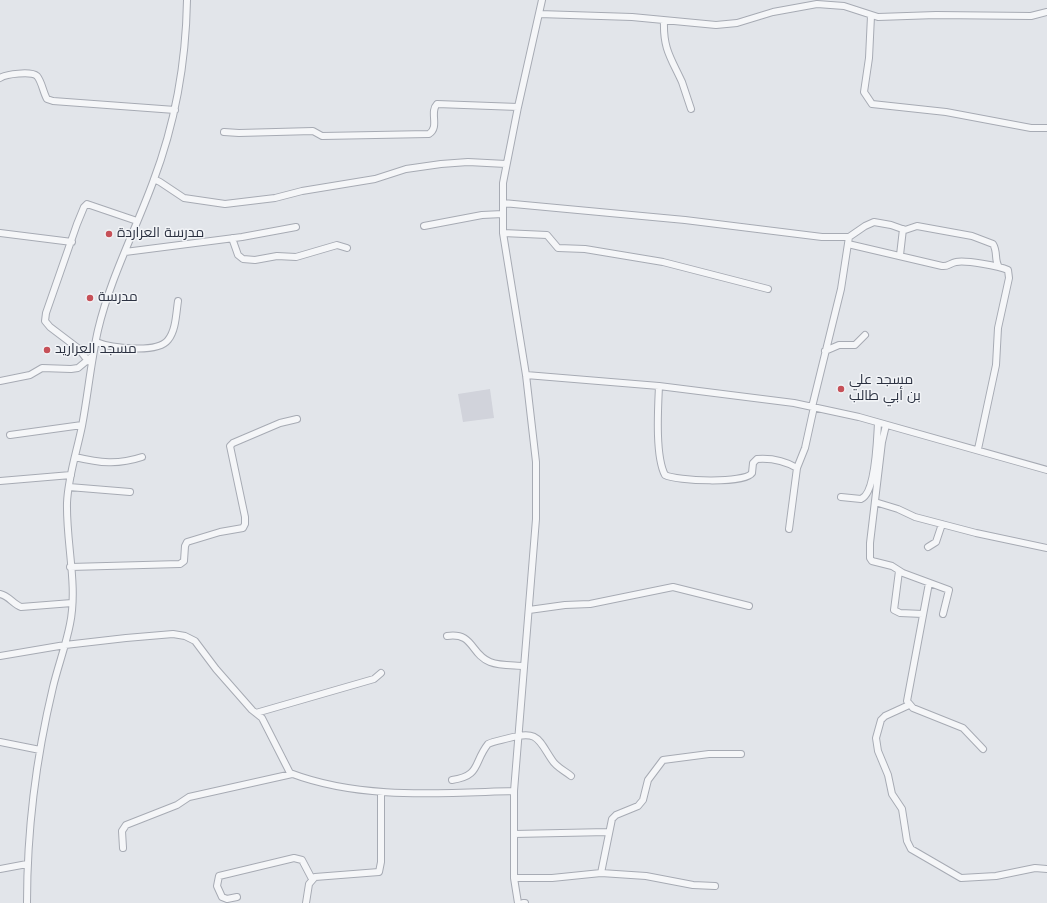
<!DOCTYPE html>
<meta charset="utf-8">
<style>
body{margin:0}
canvas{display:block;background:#e2e5ea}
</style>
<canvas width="1047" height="903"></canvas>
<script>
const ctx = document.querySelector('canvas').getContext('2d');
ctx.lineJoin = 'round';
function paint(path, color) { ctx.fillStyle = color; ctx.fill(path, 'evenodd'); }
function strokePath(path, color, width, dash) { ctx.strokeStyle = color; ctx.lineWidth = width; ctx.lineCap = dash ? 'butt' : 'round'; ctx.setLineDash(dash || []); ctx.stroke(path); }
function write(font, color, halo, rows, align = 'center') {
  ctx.font = font + ' Jost,Cairo,sans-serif'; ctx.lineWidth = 3; ctx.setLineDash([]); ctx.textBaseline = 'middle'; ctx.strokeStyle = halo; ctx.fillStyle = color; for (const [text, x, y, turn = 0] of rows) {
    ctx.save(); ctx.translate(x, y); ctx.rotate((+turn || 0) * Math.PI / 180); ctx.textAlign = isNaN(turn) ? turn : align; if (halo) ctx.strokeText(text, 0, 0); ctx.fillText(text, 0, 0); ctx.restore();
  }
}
paint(new Path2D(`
 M490,389L494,418L463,422L458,394Z`), '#d1d3db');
const minor = new Path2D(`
 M539,14L632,17L716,25L737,23L773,12L817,4L844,6L878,17L936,15L1031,16L1047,12
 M871,16L869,58L864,92L872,104L946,112L1031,128H1047
 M664,21C663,49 671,58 682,82C685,91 688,100 691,109
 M0,78C6,74 31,71 37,76C42,82 43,92 47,99L53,101L175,110
 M224,132L239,133L313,131L322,136L429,134C440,127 429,112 437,104L518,107
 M154,179L160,182L184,198L225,204L275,198L302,191L375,179L406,169L441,164L468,162L506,164
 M503,203L685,220L822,237H849
 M424,226L482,215L503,214
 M0,233L72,242
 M503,233L547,235L558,248L585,249L663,262L768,289
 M232,238L238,255L243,259L255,260L277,256L296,257L337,245L347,248
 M848,244L942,266C948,267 950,263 956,262C966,260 999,266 1008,270L1009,278L998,328L996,365L978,449
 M125,252L242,237L296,227
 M900,255L903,229
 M96,342C111,348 157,354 168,340C176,330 176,314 178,301
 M825,351L839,345H855L865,335
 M88,361L79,349L50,327L45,321L46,313L77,224L84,207L87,204L137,221
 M526,375L659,386L794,403L859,417L1047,470
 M0,381L30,375L42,368L71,369L78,368L90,358
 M659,386C658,408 655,456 665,475C676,481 745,484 752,473L753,463L757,459C770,458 785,461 797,468
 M812,407L841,289L849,237L865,226L874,222L891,225L905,230L917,226L972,236L993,244C998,252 994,260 999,267
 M886,425L882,442L870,543V558L872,561L892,566L903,573L949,590L943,614
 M10,435L82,425
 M75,457C100,463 118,465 142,457
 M0,481L71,475
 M69,487L130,492
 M841,497L861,499C876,493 877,438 878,423
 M875,502L898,509L915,517L976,533L1047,548
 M789,529L797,468L805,448L814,407
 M928,547L936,542L942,524
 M70,567L180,564L184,561L185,546L187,542L220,532L243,528L245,524V517L230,446L233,443L280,423L297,419
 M899,571L894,610L900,613L923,614
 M929,583L907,701L913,708L963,728L983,749
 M0,594C9,596 13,604 21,607L72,603
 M529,610L565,605L590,604L673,587L749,606
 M447,636C474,632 470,654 490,662C500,666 514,665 524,666
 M0,656L65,645L126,638L173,634L185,636L195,641L216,669L252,710L262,718L290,773C361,800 439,793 514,791
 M909,705L885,716L881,720L876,738L878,751L888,775L892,794L902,809L907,841L911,849L961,878L996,876L1035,868L1047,869
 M256,713L374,679L381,673
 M0,742L40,750
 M452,780C481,776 473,763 488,744C494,741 502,740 509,738C538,730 538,739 552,760C556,767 565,771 571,776
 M514,834L608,832
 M123,848L122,831L126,825L177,805L189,797L292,774
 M0,869L27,864
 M601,873L612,819L616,815L638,806L643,800L648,780L663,760L709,754H741
 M514,878H552L601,873L646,876L693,885L715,886
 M237,897L227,899L222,897L217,886L219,876L294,858L302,860L312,879
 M27,903C27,830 36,758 53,687C58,666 66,645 70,624C78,585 66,543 67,503C68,477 77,451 82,426C88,394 91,361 98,330C110,279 135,231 153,182C175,124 186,62 187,0
 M306,903L309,884L315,877L379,872L381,862V792
 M518,903L514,878V791L536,519V462L526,375L503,233V183L518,107L542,0
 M523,903H525`);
strokePath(minor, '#a7abb4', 8);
strokePath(minor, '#f5f6f8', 6);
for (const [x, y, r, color] of [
 [109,234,4,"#c65058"],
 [90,298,4,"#c65058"],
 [47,350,4,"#c65058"],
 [841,389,4,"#c65058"]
]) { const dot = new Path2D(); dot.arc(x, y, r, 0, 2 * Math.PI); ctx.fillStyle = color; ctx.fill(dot); strokePath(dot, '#f2f4f7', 1.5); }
write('14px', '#2b3141', '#f2f4f7', [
 ["مدرسة العراردة",117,234],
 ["مدرسة",98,298],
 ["مسجد العراريد",55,350],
 ["مسجد علي",849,381],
 ["بن أبي طالب",849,397]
], 'left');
</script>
